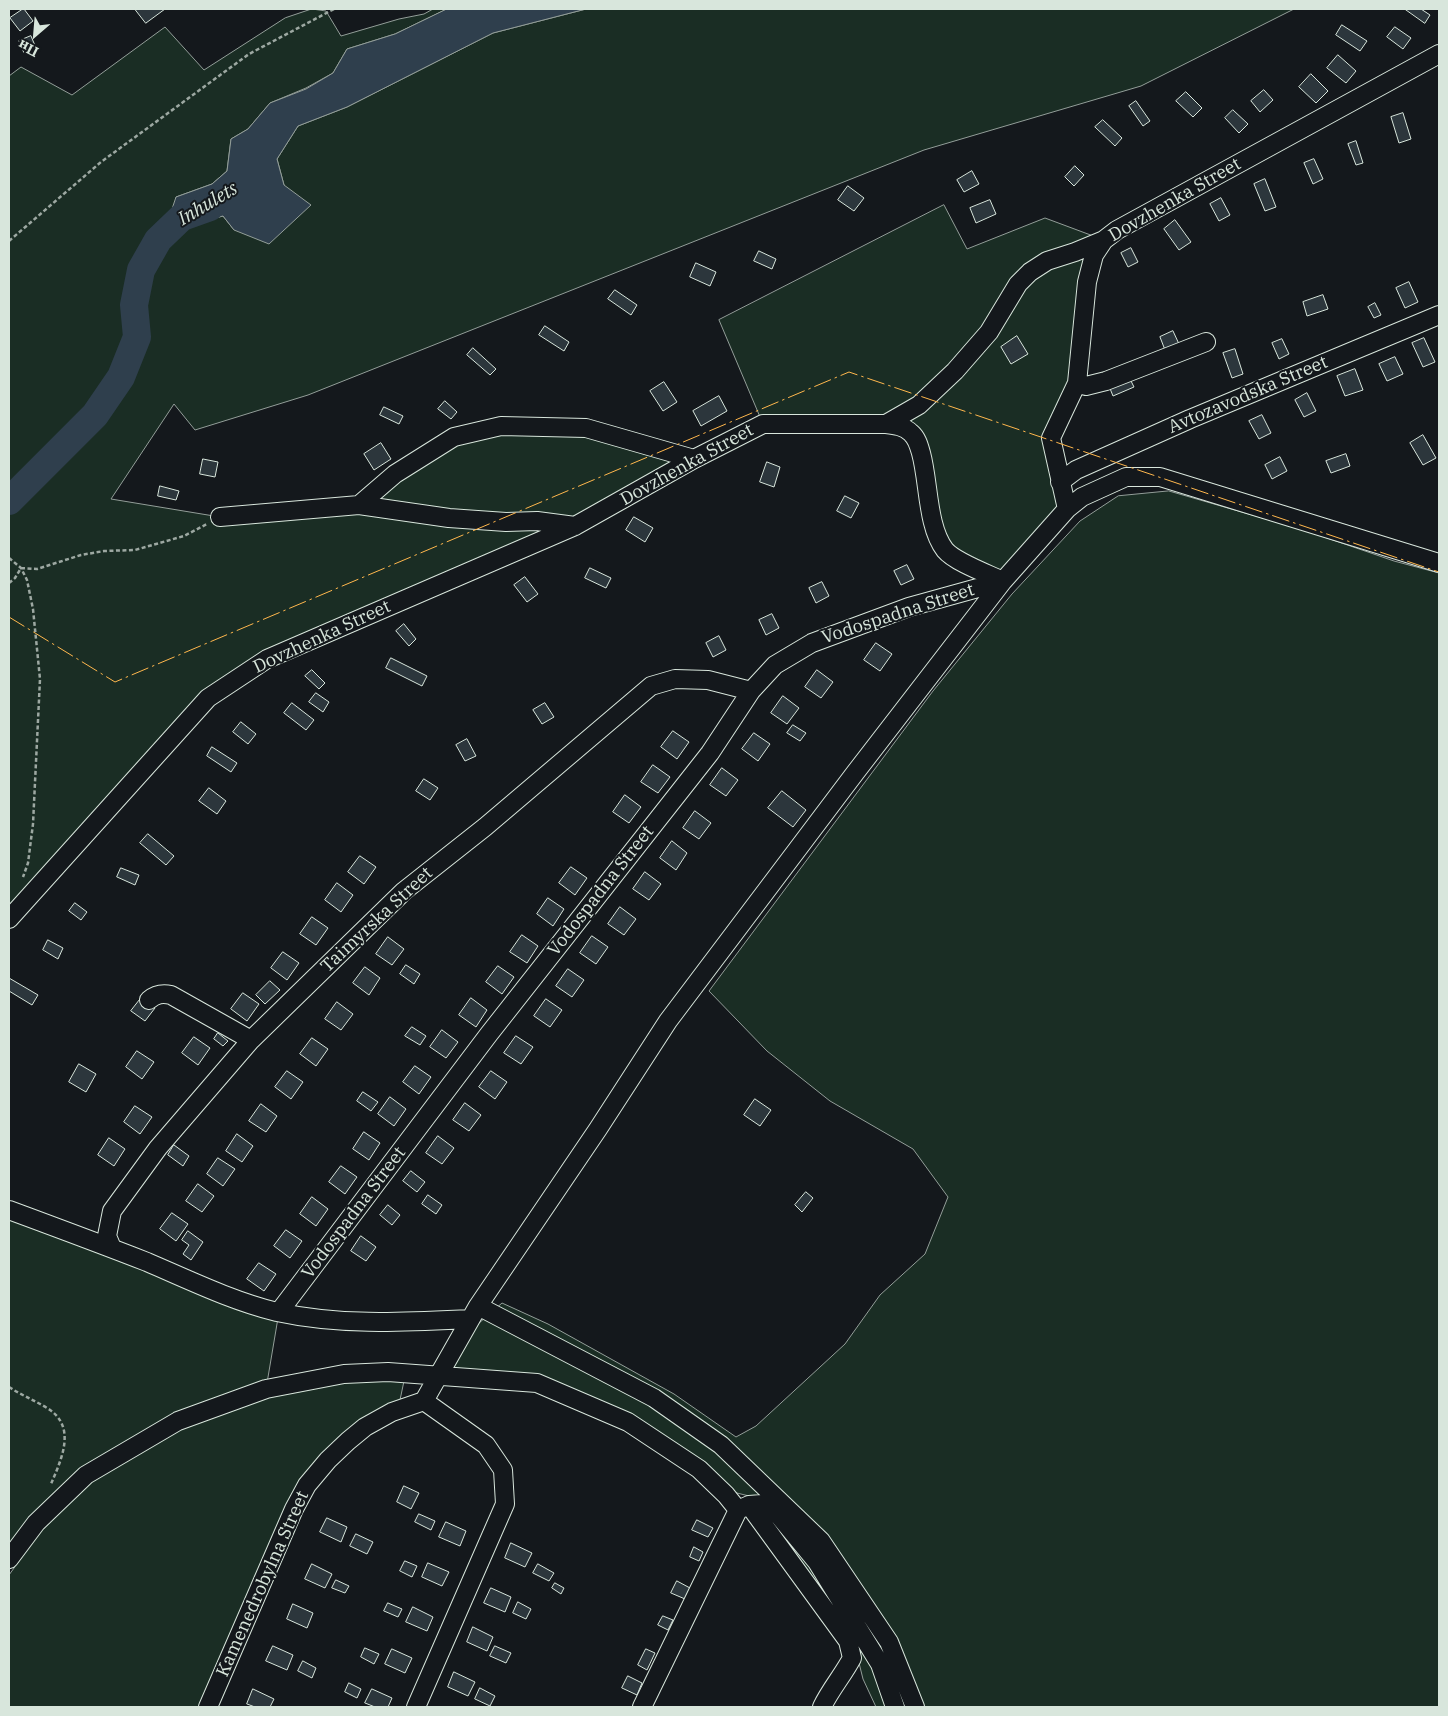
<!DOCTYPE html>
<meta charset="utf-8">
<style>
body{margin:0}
#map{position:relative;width:1448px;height:1716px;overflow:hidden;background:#14181c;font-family:"IBM Plex Serif",serif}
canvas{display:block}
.frame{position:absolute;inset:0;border:10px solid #d8e6dc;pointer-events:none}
.north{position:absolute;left:10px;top:10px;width:50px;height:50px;-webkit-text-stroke:4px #14181c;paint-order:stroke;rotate:207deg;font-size:14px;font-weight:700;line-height:20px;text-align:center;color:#d8e6dc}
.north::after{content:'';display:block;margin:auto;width:18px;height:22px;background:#d8e6dc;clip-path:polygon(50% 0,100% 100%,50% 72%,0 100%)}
</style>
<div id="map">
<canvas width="1448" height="1716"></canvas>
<div class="frame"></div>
<div class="north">Пн</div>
</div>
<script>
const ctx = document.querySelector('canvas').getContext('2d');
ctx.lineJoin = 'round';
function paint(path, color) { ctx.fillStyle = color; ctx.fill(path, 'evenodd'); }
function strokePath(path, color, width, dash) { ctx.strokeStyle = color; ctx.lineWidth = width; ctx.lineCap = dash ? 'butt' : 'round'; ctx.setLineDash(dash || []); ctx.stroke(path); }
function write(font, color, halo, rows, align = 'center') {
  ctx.font = font + ' "IBM Plex Serif",serif'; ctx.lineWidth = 4; ctx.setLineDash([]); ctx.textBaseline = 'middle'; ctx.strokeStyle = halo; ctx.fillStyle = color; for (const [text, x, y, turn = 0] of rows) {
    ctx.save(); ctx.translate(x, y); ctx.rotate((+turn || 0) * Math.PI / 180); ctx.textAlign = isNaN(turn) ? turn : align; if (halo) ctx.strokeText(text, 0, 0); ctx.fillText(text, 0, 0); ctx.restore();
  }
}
const green = new Path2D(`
 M312,9L326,11L341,36L399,19L424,14L433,9H447L395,34L347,49L333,73L306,88L270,103L248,129L231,139L227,171L212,184L176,197L182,230L199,222L223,216L234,230L284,185L277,159L298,126L347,107L493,33L586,9H1294L1141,86L924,150L308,395L195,430L174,404L111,499L220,517L359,505L454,437L586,428L694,459L404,599L208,698L9,919V76L21,67L72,95L165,27L204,70L285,18Z
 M944,205L967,249L1045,218L1104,240L1077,383L1051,438L1067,509L1003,581L946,551L911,432L763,424L719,320Z
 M1169,491L1304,530L1394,561L1439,573V1707H876L863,1679L853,1639L749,1496L733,1492L539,1375L452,1370L450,1363L478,1324L502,1303L548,1324L674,1394L736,1437L756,1426L845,1344L880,1295L925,1254L948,1197L913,1149L830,1101L767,1051L709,991L933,691L1012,594L1080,521L1118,496Z
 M9,1210L279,1312L266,1389L178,1421L86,1475L9,1559Z
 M344,1378L404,1381L400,1400L325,1458L202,1707H9V1575L40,1532L89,1481L182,1428L271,1396Z`);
paint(green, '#1a2d24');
strokePath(green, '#939e99', 1);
const water = new Path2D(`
 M447,9H586L493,33L347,107L298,126L277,159L284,185L311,205L269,244L234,230L223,216L199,222L182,230L171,212L176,197L212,184L227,171L231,139L248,129L270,103L306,89L333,73L347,49L395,34Z`);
paint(water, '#2f3f4d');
strokePath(water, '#939e99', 1);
strokePath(new Path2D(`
 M9,501L95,415L121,377L137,337L134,305L141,270L158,240L182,217L210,207`), '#2f3f4d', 28);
const building = new Path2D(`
 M23,9H24L33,21L20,31L10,18Z
 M135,9H165L146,23Z
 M1405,9H1421L1430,15L1425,23Z
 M1342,25L1367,41L1360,51L1336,35Z
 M1395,27L1411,38L1403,49L1387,37Z
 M31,36L36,48L24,53L19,41Z
 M1338,55L1356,71L1346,83L1327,68Z
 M1311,74L1328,91L1316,103L1299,87Z
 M1264,90L1273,100L1260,112L1251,101Z
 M1186,92L1202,108L1193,117L1176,101Z
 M1136,101L1150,121L1143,126L1129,106Z
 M1233,110L1248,124L1239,133L1225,118Z
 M1403,113L1411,139L1399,143L1391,117Z
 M1103,120L1122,138L1115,146L1095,127Z
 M1356,141L1363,163L1356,165L1348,144Z
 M1314,159L1323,179L1313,184L1304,163Z
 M1075,166L1084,175L1074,186L1065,177Z
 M972,171L979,184L964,192L957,180Z
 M1265,179L1276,207L1265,211L1254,184Z
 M848,186L864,198L854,211L838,200Z
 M1221,198L1230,215L1219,221L1210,204Z
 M990,200L996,214L976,223L970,208Z
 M1175,220L1191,242L1179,250L1164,229Z
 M1131,248L1138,262L1128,267L1121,253Z
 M759,251L776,259L772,269L754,261Z
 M696,263L716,272L710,286L690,277Z
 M1409,282L1418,302L1405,308L1396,288Z
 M615,290L637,305L631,315L608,299Z
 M1323,295L1328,309L1307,316L1303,302Z
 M1375,303L1381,315L1374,318L1368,307Z
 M545,326L569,342L564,351L539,335Z
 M1173,331L1179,344L1165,350L1160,337Z
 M1017,336L1028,354L1011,364L1001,347Z
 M1424,338L1435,362L1423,367L1412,343Z
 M1282,339L1289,354L1279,359L1272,343Z
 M473,348L496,369L490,375L467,355Z
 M1235,349L1243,374L1232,378L1223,353Z
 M1395,357L1403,374L1387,381L1379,364Z
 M1355,369L1363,390L1345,396L1337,376Z
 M1129,377L1134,387L1113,396L1109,386Z
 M664,382L677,402L663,411L650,391Z
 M1307,393L1316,411L1304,417L1295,400Z
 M719,396L727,411L701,426L693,411Z
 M445,401L457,412L451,419L438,409Z
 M384,407L403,416L399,424L380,415Z
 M1262,415L1271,433L1259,439L1249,421Z
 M1423,435L1436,458L1423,465L1410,443Z
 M381,443L391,459L374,470L364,454Z
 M1346,454L1350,466L1331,473L1326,461Z
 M1280,457L1287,471L1272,479L1265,465Z
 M203,459L218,462L215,477L200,474Z
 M767,462L780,467L774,487L760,482Z
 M160,486L179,491L176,500L158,496Z
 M845,496L859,503L851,518L837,511Z
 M634,517L653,528L645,542L626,530Z
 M907,565L914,579L901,585L894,571Z
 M590,568L611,578L606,588L585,578Z
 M525,577L538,594L527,602L514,585Z
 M822,582L829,596L816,603L809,588Z
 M772,614L779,628L766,635L759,620Z
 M404,624L416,639L409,646L396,631Z
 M719,636L726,650L713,657L706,643Z
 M876,643L892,654L880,671L864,660Z
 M391,658L427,676L422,686L386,668Z
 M312,670L325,683L319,689L305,676Z
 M817,670L833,682L821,698L805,687Z
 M316,693L329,702L323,712L309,702Z
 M783,696L799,708L787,724L771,713Z
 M292,703L314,720L306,730L284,713Z
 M545,703L554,717L542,724L533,710Z
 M241,722L256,734L248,744L233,732Z
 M793,725L806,733L800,741L787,733Z
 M673,731L689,742L677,759L661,747Z
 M754,733L770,744L758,761L742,749Z
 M467,739L476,756L465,761L456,745Z
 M212,747L237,763L231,772L207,756Z
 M653,765L670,777L658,793L641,782Z
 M722,768L738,780L726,796L710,785Z
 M424,779L438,788L430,800L416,791Z
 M209,788L226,801L217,814L199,801Z
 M782,791L806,810L793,827L768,808Z
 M625,795L641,807L629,823L613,812Z
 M695,811L711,823L699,839L683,828Z
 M148,834L174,856L166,865L140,843Z
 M672,841L687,853L676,870L660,858Z
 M360,856L376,867L364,884L348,872Z
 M571,867L587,878L575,895L559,883Z
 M121,868L139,875L135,885L117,877Z
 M645,872L661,884L649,900L633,889Z
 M337,883L353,895L341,912L325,900Z
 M548,898L564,909L553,926L537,914Z
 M75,903L87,912L81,920L69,911Z
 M620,907L636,919L624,935L608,924Z
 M312,917L328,928L316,945L300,934Z
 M522,935L538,946L527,963L510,952Z
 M592,936L608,947L596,964L580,953Z
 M388,937L404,949L392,965L376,954Z
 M48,940L63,948L58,959L43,950Z
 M283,952L299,963L287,980L271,968Z
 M406,965L420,974L414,984L400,974Z
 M498,966L514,977L502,994L486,982Z
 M365,967L380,978L369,995L353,983Z
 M568,969L584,980L572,997L556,986Z
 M9,978L38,995L32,1005L9,991Z
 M270,981L280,990L265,1004L256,995Z
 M243,993L259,1004L247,1021L231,1009Z
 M142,997L155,1008L145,1021L131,1011Z
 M471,998L487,1010L476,1027L459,1015Z
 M546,999L562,1010L550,1027L534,1016Z
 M337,1002L353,1014L341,1030L325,1019Z
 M412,1027L426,1036L420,1045L405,1036Z
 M442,1030L458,1042L446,1058L430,1047Z
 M218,1033L228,1041L223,1046L214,1039Z
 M516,1036L533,1047L521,1064L504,1053Z
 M194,1037L210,1048L198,1065L182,1053Z
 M312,1038L328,1049L316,1066L300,1054Z
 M137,1051L154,1062L142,1079L126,1067Z
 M79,1064L96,1074L86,1092L69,1082Z
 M415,1066L431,1077L419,1094L403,1082Z
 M287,1071L303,1082L291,1099L275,1087Z
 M491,1071L507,1082L495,1099L479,1087Z
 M363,1092L378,1102L371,1111L357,1101Z
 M390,1097L406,1109L394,1126L378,1114Z
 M755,1099L771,1110L760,1126L744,1115Z
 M465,1103L481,1115L469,1131L453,1120Z
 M261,1104L277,1116L266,1132L249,1121Z
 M135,1106L152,1117L140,1134L124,1122Z
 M364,1132L380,1143L369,1160L353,1149Z
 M237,1134L253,1146L242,1162L226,1151Z
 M438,1136L454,1148L442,1164L426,1153Z
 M109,1138L125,1149L114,1166L98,1155Z
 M174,1145L189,1156L183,1166L168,1155Z
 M218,1158L235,1169L223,1186L207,1174Z
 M341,1166L357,1177L345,1194L329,1182Z
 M411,1171L425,1182L417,1192L403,1181Z
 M198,1184L214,1196L202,1212L186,1201Z
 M806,1192L813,1198L802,1212L795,1205Z
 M428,1195L442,1205L436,1214L422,1204Z
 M312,1197L328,1209L316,1226L300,1214Z
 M388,1205L400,1215L392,1225L380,1215Z
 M172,1213L188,1224L176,1241L160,1229Z
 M286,1230L302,1241L290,1258L274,1246Z
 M188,1231L203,1242L191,1260L183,1254L189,1245L182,1240Z
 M361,1236L376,1247L366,1261L351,1251Z
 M259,1263L276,1274L264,1291L247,1279Z
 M404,1486L419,1493L411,1509L397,1502Z
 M419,1514L435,1521L431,1530L415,1522Z
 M327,1518L347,1527L341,1542L320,1532Z
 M697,1520L713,1528L708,1537L692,1530Z
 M446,1522L466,1531L460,1546L439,1537Z
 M356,1534L373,1542L367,1554L350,1546Z
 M511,1543L532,1553L525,1567L505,1558Z
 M694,1547L703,1552L699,1561L690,1557Z
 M405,1561L417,1566L412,1577L400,1571Z
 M428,1563L449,1572L442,1586L422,1577Z
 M312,1564L332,1574L325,1588L305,1579Z
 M538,1564L554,1573L549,1581L533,1573Z
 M336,1580L349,1586L345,1593L332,1588Z
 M677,1581L690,1588L685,1599L671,1593Z
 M555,1583L564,1588L561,1594L552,1588Z
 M491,1588L511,1597L505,1612L484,1603Z
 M518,1602L531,1609L526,1619L513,1613Z
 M388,1603L402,1609L398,1617L384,1611Z
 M293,1604L313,1613L307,1628L287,1619Z
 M413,1607L433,1617L427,1631L406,1622Z
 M663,1616L673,1620L668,1630L658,1625Z
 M473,1627L493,1637L487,1651L467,1642Z
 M273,1646L293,1655L287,1670L266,1661Z
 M495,1646L511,1653L506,1663L490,1656Z
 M365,1648L379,1654L374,1664L361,1657Z
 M392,1649L412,1658L405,1673L385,1664Z
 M646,1649L655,1653L647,1670L638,1665Z
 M303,1661L316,1668L312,1678L298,1671Z
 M454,1672L475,1682L468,1696L448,1687Z
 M628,1676L642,1683L637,1695L622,1688Z
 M349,1683L361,1689L357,1698L345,1692Z
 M480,1688L495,1696L490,1706L475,1699Z
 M253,1689L274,1699L270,1707H255L247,1704Z
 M372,1689L392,1698L388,1707H375L365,1703Z`);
paint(building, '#2c363c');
strokePath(building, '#d8e6dc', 1);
const minor = new Path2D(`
 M1077,383L1086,386L1106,381L1206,342
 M886,424L919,405L955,371L989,332L1018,284L1030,272L1047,261L1075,252L1104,240
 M1060,482L1076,470L1190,419L1439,315
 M359,505L395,474L454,437L501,426L586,428L694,459
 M1067,509L1051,438L1077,383L1087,282L1094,255L1104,240L1117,230L1439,54
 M220,517L359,505L449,518L506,522L537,521L575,526
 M9,919L208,698L267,659L575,526L694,459L763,424H886C895,425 904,426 911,433C917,438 919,446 921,453C929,482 927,527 945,550C955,562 988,574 1003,581
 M149,1000C156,994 162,993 171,995L251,1040
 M9,1210C55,1227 101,1244 147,1262C189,1280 232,1301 277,1312C341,1326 406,1322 470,1319
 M112,1248L107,1236L112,1211L158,1148L251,1040L404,891L485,827L651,686L675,679L708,680L751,691
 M478,1306L654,1398L721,1445L821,1541L889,1642L915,1707
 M279,1312L489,1034L710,753L751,691L775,665L812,643L909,607L1003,581
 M424,1401L478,1306L598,1129L668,1021L855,773L1003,581L1067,509L1082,497L1126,477H1160L1439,563
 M749,1505L848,1641L852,1658C843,1675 830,1690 822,1707
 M738,1510L749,1505L762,1504L776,1512L817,1562L880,1664L895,1707
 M9,1559L36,1523L86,1475L178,1421L266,1389L344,1374L388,1372L537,1383L628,1422L699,1469L726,1495L738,1510L642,1707
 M208,1707L294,1509L307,1485L328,1460L348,1441L365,1427L392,1412L424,1401
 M416,1707L505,1504L503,1470L486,1445L424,1401`);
strokePath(minor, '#d8e6dc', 20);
strokePath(new Path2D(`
 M9,241L101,162L249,54L334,9
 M9,558L21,568L27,580L33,609L40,679L33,824L28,863L23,877
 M21,568L37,569L81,555L104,551L135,550L184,536L207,524
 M9,583L15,578L21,568
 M9,1387C21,1395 34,1400 47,1408C77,1426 62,1458 51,1484`), '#9da8a2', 2.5, [4, 2.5]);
strokePath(minor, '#14181c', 18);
strokePath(new Path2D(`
 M9,617L115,682L849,372L1439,572`), '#ffb74d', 1, [18, 4, 2.5, 4]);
write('18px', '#d8e6dc', '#14181c', [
 ["Dovzhenka Street",1175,200,-30],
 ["Avtozavodska Street",1248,395,-23],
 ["Dovzhenka Street",687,465,-29],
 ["Vodospadna Street",898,614,-18],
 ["Dovzhenka Street",322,637,-25],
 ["Vodospadna Street",601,891,-52],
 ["Taimyrska Street",377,920,-43],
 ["Vodospadna Street",354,1213,-53],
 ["Kamenedrobylna Street",263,1584,-66]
]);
write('italic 19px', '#d8e6dc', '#14181c', [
 ["Inhulets",208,204,-31]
]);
</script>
